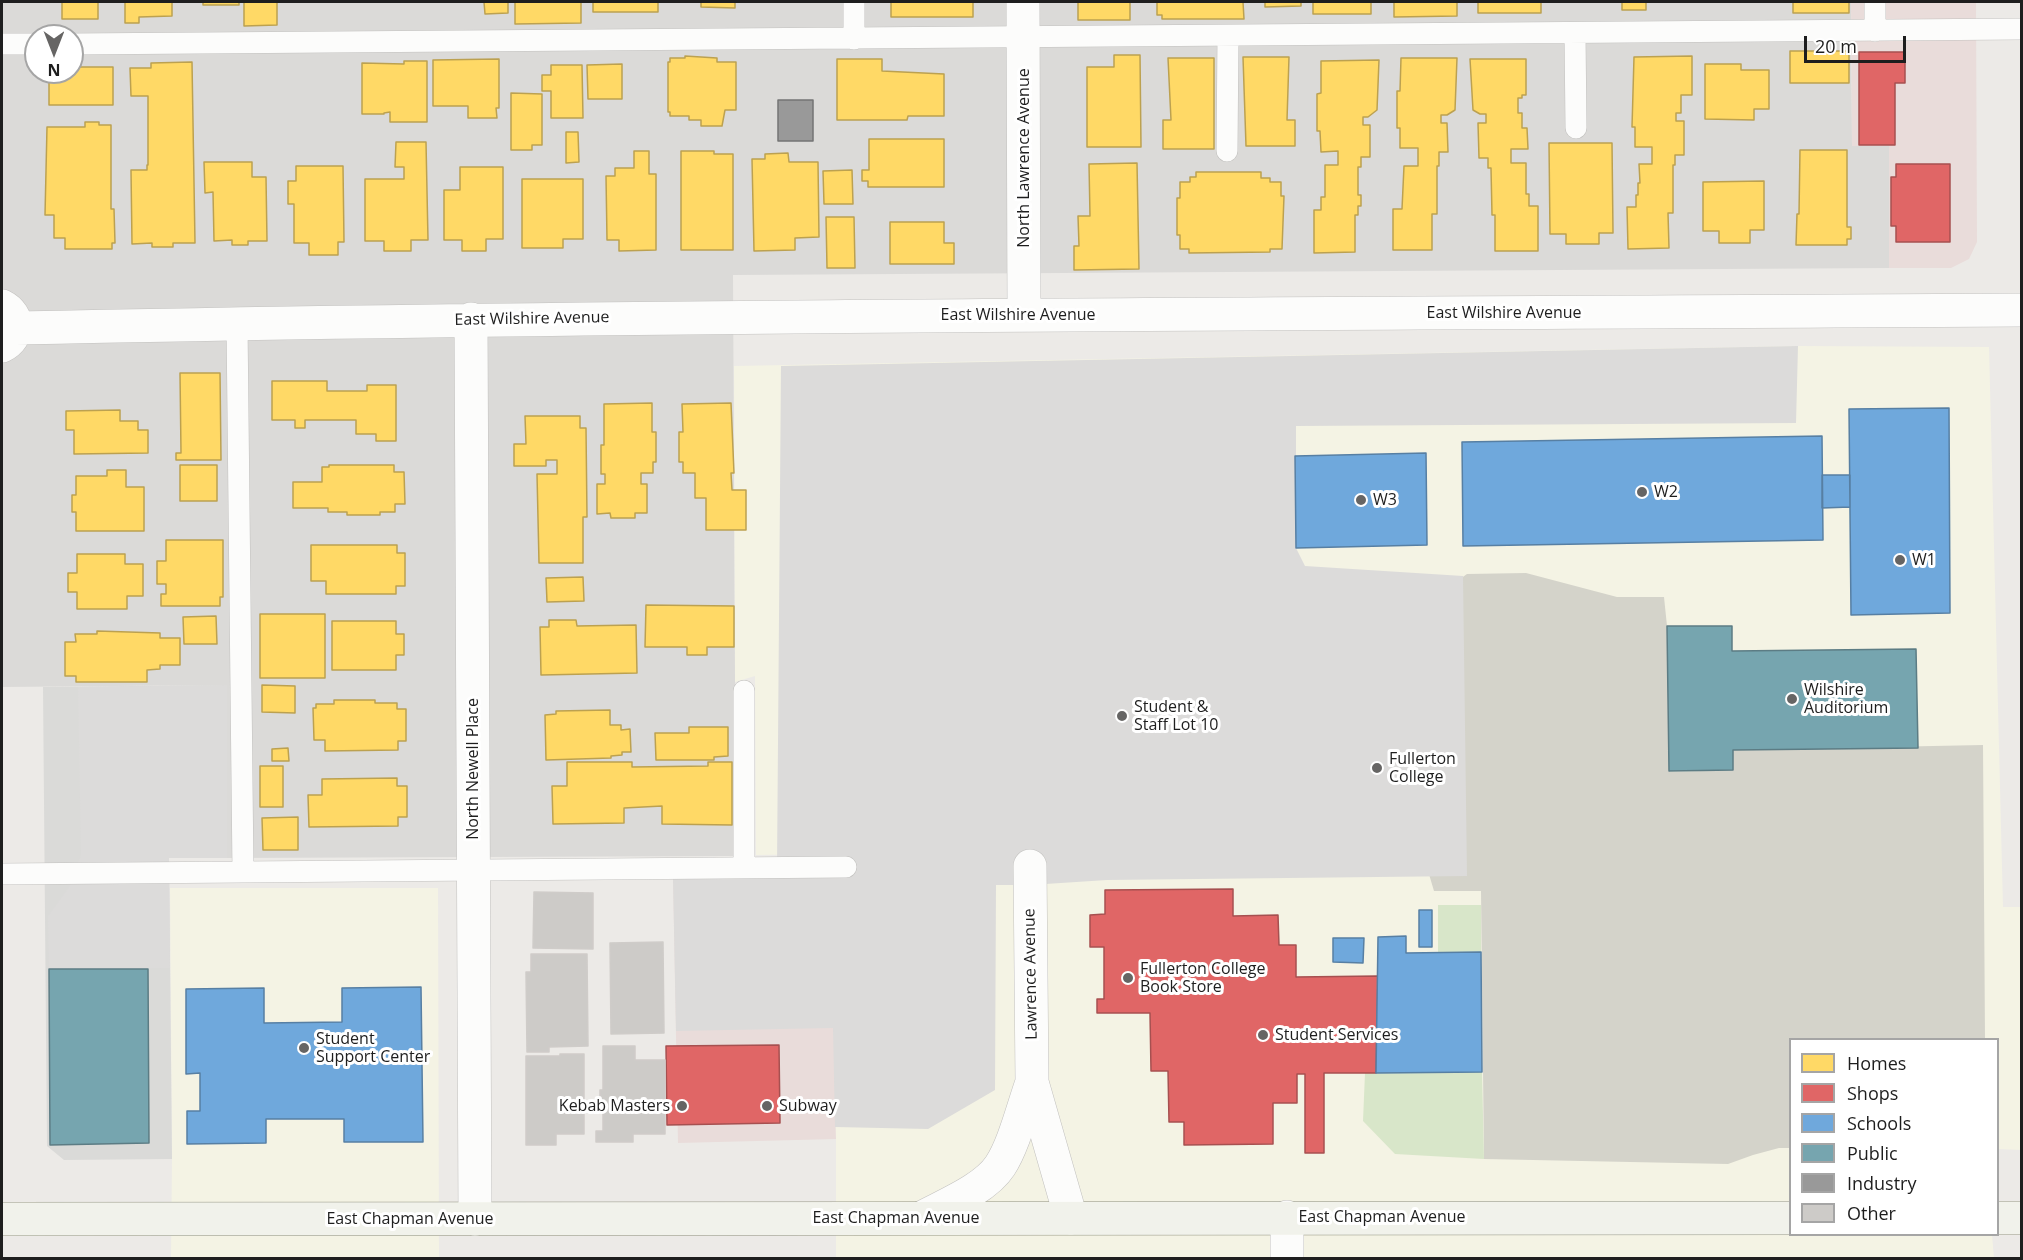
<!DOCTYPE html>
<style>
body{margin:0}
#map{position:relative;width:2023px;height:1260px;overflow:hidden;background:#eceae7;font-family:"Open Sans",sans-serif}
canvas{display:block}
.frame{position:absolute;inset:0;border:3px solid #1e1e1e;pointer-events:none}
.legend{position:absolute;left:1789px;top:1038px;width:210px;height:198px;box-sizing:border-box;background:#fff;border:2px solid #a5a5a5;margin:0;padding:8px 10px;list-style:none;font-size:18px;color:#1e1e1e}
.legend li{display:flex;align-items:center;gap:12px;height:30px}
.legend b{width:30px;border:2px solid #a5a5a5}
.north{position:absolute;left:24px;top:24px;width:60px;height:60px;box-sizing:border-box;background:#fff;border:2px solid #a5a5a5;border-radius:50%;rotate:180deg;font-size:16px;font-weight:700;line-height:24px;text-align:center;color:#1e1e1e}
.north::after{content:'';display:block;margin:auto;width:21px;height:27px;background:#666564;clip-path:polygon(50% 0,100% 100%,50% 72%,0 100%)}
.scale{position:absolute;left:1804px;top:36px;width:102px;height:27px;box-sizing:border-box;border:3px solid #1e1e1e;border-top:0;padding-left:8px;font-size:18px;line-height:21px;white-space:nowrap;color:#1e1e1e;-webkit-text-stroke:4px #fff;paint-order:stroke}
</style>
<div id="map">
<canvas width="2023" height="1260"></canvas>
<div class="frame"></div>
<ul class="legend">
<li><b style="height:16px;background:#ffd966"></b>Homes</li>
<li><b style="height:16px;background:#e06666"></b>Shops</li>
<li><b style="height:16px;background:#6fa8dc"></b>Schools</li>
<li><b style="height:16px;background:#76a5af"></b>Public</li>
<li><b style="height:16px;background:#999"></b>Industry</li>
<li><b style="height:16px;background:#cdcbc8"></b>Other</li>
</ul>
<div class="north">N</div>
<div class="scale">20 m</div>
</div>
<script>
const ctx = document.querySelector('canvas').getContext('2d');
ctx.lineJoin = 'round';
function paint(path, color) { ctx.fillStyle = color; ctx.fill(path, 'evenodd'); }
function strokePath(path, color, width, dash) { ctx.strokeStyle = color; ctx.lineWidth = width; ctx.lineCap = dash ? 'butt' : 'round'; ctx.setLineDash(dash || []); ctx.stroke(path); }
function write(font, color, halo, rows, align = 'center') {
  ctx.font = font + ' "Open Sans",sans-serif'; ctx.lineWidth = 6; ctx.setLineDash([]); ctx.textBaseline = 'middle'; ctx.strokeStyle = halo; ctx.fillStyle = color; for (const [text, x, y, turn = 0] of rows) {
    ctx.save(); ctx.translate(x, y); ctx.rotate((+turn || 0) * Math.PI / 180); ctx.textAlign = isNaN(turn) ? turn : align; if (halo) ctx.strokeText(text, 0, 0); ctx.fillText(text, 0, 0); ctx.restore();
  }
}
paint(new Path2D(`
 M2,2H1851L1852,146H1889V268L733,275L736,856L227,858V685L2,687ZM36,36H72V72H36Z`), '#dbdad8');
paint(new Path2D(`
 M1851,2H1976L1977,242L1969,259L1951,268H1889V146H1852Z
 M831,875L836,1139L678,1143L673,877Z`), '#e9dcda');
paint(new Path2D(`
 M1798,346L1989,347L2003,907H2022L2021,1150L1998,1149V1040H1790V1234L1992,1235L1994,1258H836V1139L831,875L825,854L756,855L755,676L735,682L734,366Z
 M170,888H438L439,1258H171L172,1159Z`), '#f4f3e4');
paint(new Path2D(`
 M227,685V858H169L172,1159L64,1160L47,1146L43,687Z`), '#dadad8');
paint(new Path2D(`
 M1526,573L1617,597H1664L1667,626L1670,772L1733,770V750L1983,745L1985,1039L1790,1040V1148H1779L1753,1155L1728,1164L1484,1159L1481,891H1434L1423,854L1439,594L1467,574Z`), '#d4d3ca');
paint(new Path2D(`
 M1438,905H1481V952L1438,953Z
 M1482,1072L1484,1159L1395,1154L1363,1121L1365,1073Z`), '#d8e6c9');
paint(new Path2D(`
 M1798,346L1796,423L1296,426V548L1305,566L1463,576L1467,876L1107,880L1030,885H996L995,1090L928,1129L835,1127L833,1028L676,1031L673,877L777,867L781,366Z
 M227,685V858H169L170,968L49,969L48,916L69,887L81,855L78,687Z`), '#dcdbda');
const homes = new Path2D(`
 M62,2H98V19H62Z
 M125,2H172V16L139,17V23H125Z
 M203,2H239V5H203Z
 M244,2H277V25L244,26Z
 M484,2H508V13L485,14Z
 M515,2H581V23L515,24Z
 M593,2H658V12H593Z
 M701,2H735V8L701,7Z
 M891,2H973V17H891Z
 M1078,2H1130V20H1078Z
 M1157,2H1243L1244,19H1162V15H1157Z
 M1265,2H1301V6L1265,7Z
 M1313,2H1371V14H1313Z
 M1394,2H1457V16L1394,17Z
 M1478,2H1541V13H1478Z
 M1622,2H1646V10H1622Z
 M1793,2H1849V13H1793Z
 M1790,51H1849V83H1790Z
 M1114,55H1140L1141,147H1087V67H1114Z
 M685,56L717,58V62H736V110H725L722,126H701V120H689V116H670V112H668V62H670V58H685Z
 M1692,56V95H1681V113H1676V121H1684V155H1675V165H1673V213H1668L1669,248L1628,249L1627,207H1636V195H1638V183H1640L1639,164H1652V147H1635V127H1632L1634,57Z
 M1243,57H1289L1287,120H1295V146H1246Z
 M1168,58H1214V149H1163V120H1171Z
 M1401,58H1457L1455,110L1447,115H1441V123H1447L1448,152H1439V166H1437V214H1432V250H1393V209H1402L1404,166H1418V148H1400V128H1397V91H1400Z
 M499,59V108H496L497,118H468V106H433V60Z
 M837,59H882V71L944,74V116H908L907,120H837Z
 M1470,59H1526V95H1522V98H1518V113H1522V128H1527L1528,149H1511V163H1526V194H1529V206H1538V251H1495V215H1492L1491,168H1488V158H1479L1478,123H1486V114H1480L1473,110Z
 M1379,60L1377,110L1368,117H1363V125H1370V157H1361V167H1358V195H1361V206H1358V215H1355V252L1314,253V210H1321V197H1325V165H1338V151L1321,152L1320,131H1317V94L1321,93V61Z
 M404,61H427V122H390V112L384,113V114H362V63L404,64Z
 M192,62L195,243H173V247H152V243L132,244L131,170H147V165H148V96H131L130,68H151V63Z
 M622,64V99H588L587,65Z
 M1705,64H1741V70H1769V109H1754V120L1705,119Z
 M551,65H582L583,118H551V91H542V75H551Z
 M72,67H113V105H49V72H72Z
 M511,93L542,94V145H532V150H511Z
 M85,122H99V125H111V209H114L115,243H112V249H65V238H54V215H45L47,127H85Z
 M566,132H578L579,162L566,163Z
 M869,139H944V187H868V181H862V170H869Z
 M396,142H426L428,240H411V251H384V241H365V179H404V167H395Z
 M1549,143H1612L1613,233H1599V244H1566V234H1550Z
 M1800,150H1847V227H1851V239H1847V245H1796L1797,214H1799Z
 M634,151H649V174H656V250L619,251V240H607L606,176H615V168H634Z
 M681,151H714V154H733V250H681Z
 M788,153L789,162H818L819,237L795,238V250L754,251L752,159H765V154Z
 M204,162H252V177H266L267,241H248V245H232V240L214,241L213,192L205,193Z
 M1137,163L1139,269L1074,270V246H1079L1078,216H1090L1089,164Z
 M296,166H343L344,242H338V255H309V243H294V204H288V181H296Z
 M460,167H503V239H486V251H462V240H444V190H460Z
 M852,170L853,204H824L823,171Z
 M1196,172H1261V178H1270V182H1281V196H1284L1282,249H1270V252L1189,253V249H1180V235H1177V198H1180V182H1190V177H1196Z
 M522,179H583V239H563V248H522Z
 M1764,181V230H1750V243H1719V231H1703V182Z
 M826,217H854L855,268H827Z
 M890,222H944V243H954V264H890Z
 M180,373H220L221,460H176V453H181Z
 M272,381H327V391H367V385H396V441H376V434H356V420H305V428H295V420H272Z
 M652,403V432H656V462H653V473H641V484H647V513H635V518H611L610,513L597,514V484H605V474H601V445H604V404Z
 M731,403L734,473H731L732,490H746V530H706V498H695V473H683V462H679V432H683L682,404Z
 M120,410V421H138V430H148V453L74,454V430H66V411Z
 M525,416H580V428H586L587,517H583V563H539L537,474H557V460H546V466H514V444H526Z
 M180,465H217V501H180Z
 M329,465H394V472H404L405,504H395V512H380V515H347V512H328V508H293V482H322V467H329Z
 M107,470H126V487H144V531H76V512H72V495H76V476H107Z
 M166,540H223V597H220V606H161V594H166V584H157V561H166Z
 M311,545H397V553H405V586H396V594H326V581H311Z
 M77,554H125V564H143V596H127V609H77V592H68V573H77Z
 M583,577L584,601L547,602L546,578Z
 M646,605L734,606V647H707V655H687V647H645Z
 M260,614H325V678H260Z
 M216,616L217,644H184L183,617Z
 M549,620H576L577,626L636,625L637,673L541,675L540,627H549Z
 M332,621H396V634H404V655H396V670H332Z
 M97,631L160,633V638H180V665H160V669L147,670V682H76V676H65V642H76L75,634H97Z
 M262,685L295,686V713L262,712Z
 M334,700H375V703H397V709H406V741H398V750L325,751V740H314L313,708H316V704H334Z
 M610,710V725H621V730L630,729L631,752H622V755L611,756V758L546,760L545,715L556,714V711Z
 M689,727H728V756L714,757V760H656L655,733H689Z
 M288,748L289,761H272V749Z
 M567,762H632V767L708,766V762H732V825L662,824V806L624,808V823L553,824L552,786H567Z
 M260,766H283V807H260Z
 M397,778V786H407V817H398V826L309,827L308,795H322V779Z
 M298,817V850H263L262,818Z`);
paint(homes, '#ffd966');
strokePath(homes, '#bca150', 1.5);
const shops = new Path2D(`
 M1859,52H1905V83H1895V145H1859Z
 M1896,164H1950V242H1896V226H1891V177H1896Z
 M1233,889V916L1278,915L1279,945H1296V977L1378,976L1376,1073H1324V1153H1305V1074H1297V1103H1273V1144L1184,1145V1122H1169L1168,1071H1151L1150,1013H1097V999H1104V947H1090V915L1105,914V890Z
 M779,1045L780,1123L667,1125L666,1046Z`);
paint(shops, '#e06666');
strokePath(shops, '#a65050', 1.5);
const schools = new Path2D(`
 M1949,408L1950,613L1851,615L1849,409Z
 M1822,436L1823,540L1463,546L1462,442Z
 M1426,453L1427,545L1296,548L1295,456Z
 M1822,475H1850V507L1822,508Z
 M1419,910H1432V947H1419Z
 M1406,936V953L1481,952L1482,1072L1376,1073L1378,937Z
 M1333,938H1364L1363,963L1333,962Z
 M421,987L423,1142H344V1119H266V1143L187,1144V1111H200V1073L186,1074V989L264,988V1023L342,1022V988Z`);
paint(schools, '#6fa8dc');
strokePath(schools, '#577fa3', 1.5);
const public = new Path2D(`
 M1667,626H1732V651L1916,649L1918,748L1733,750V770L1669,771Z
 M49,969H148L149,1143L50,1145Z`);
paint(public, '#76a5af');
strokePath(public, '#5c7c84', 1.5);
const industry = new Path2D(`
 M778,100H813V141H778Z`);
paint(industry, '#999');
strokePath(industry, '#747474', 1.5);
const building = new Path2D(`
 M534,892L593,893V949L533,948Z
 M663,942L664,1033L611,1034L610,943Z
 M531,954H587L588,1046L549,1047V1052H527L526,972H531Z
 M603,1046H635V1060H665V1134H633V1142H596V1131H603V1100H600V1090H603Z
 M560,1054H584V1134H556V1145H526V1056H560Z`);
paint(building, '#cdcbc8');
strokePath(building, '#cfccc9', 1.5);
const lane = new Path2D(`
 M1875,2V31
 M1575,33L1576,128
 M854,39V2
 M2,44H36
 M72,44L2022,29
 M1227,151L1228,36
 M237,323L243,872
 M744,691V868
 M2,874L846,867`);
const street = new Path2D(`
 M1023,2L1024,315
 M2,306C20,315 20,337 2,346
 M471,319L475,1219
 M16,328C684,314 1353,314 2022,310
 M1030,866L1032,1082L1071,1218
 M921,1218C945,1205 985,1189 1000,1166C1014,1145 1023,1107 1032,1082
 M1287,1258V1217`);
const secondary = new Path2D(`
 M1998,1218H2022
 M2,1219L1790,1218`);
strokePath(lane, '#c2c1bf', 22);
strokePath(street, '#c2c1bf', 34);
strokePath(secondary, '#929381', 34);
strokePath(lane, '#fcfcfb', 21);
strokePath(street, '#fcfcfb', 33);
strokePath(secondary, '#f1f2eb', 33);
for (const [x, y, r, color] of [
 [1642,492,6,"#666564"],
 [1361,500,6,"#666564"],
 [1900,560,6,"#666564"],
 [1792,699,6,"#666564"],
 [1122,716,6,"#666564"],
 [1377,768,6,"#666564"],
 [1128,978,6,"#666564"],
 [1263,1035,6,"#666564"],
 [304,1048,6,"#666564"],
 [682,1106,6,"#666564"],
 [767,1106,6,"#666564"]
]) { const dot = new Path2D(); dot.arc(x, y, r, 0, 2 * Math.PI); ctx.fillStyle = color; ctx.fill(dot); strokePath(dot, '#fff', 2); }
write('16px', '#1e1e1e', '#fff', [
 ["North Lawrence Avenue",1024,158,-90],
 ["East Wilshire Avenue",1504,313],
 ["East Wilshire Avenue",1018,315],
 ["East Wilshire Avenue",532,319,-1],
 ["North Newell Place",473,769,-90],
 ["Lawrence Avenue",1031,974,-91],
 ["East Chapman Avenue",1382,1217],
 ["East Chapman Avenue",896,1218],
 ["East Chapman Avenue",410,1219]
]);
write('16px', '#1e1e1e', '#fff', [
 ["W2",1654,492],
 ["W3",1373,500],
 ["W1",1912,560],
 ["Wilshire",1804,690],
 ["Auditorium",1804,708],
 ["Student &",1134,707],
 ["Staff Lot 10",1134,725],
 ["Fullerton",1389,759],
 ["College",1389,777],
 ["Fullerton College",1140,969],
 ["Book Store",1140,987],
 ["Student Services",1275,1035],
 ["Student",316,1039],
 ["Support Center",316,1057],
 ["Kebab Masters",670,1106,"right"],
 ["Subway",779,1106]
], 'left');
</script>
